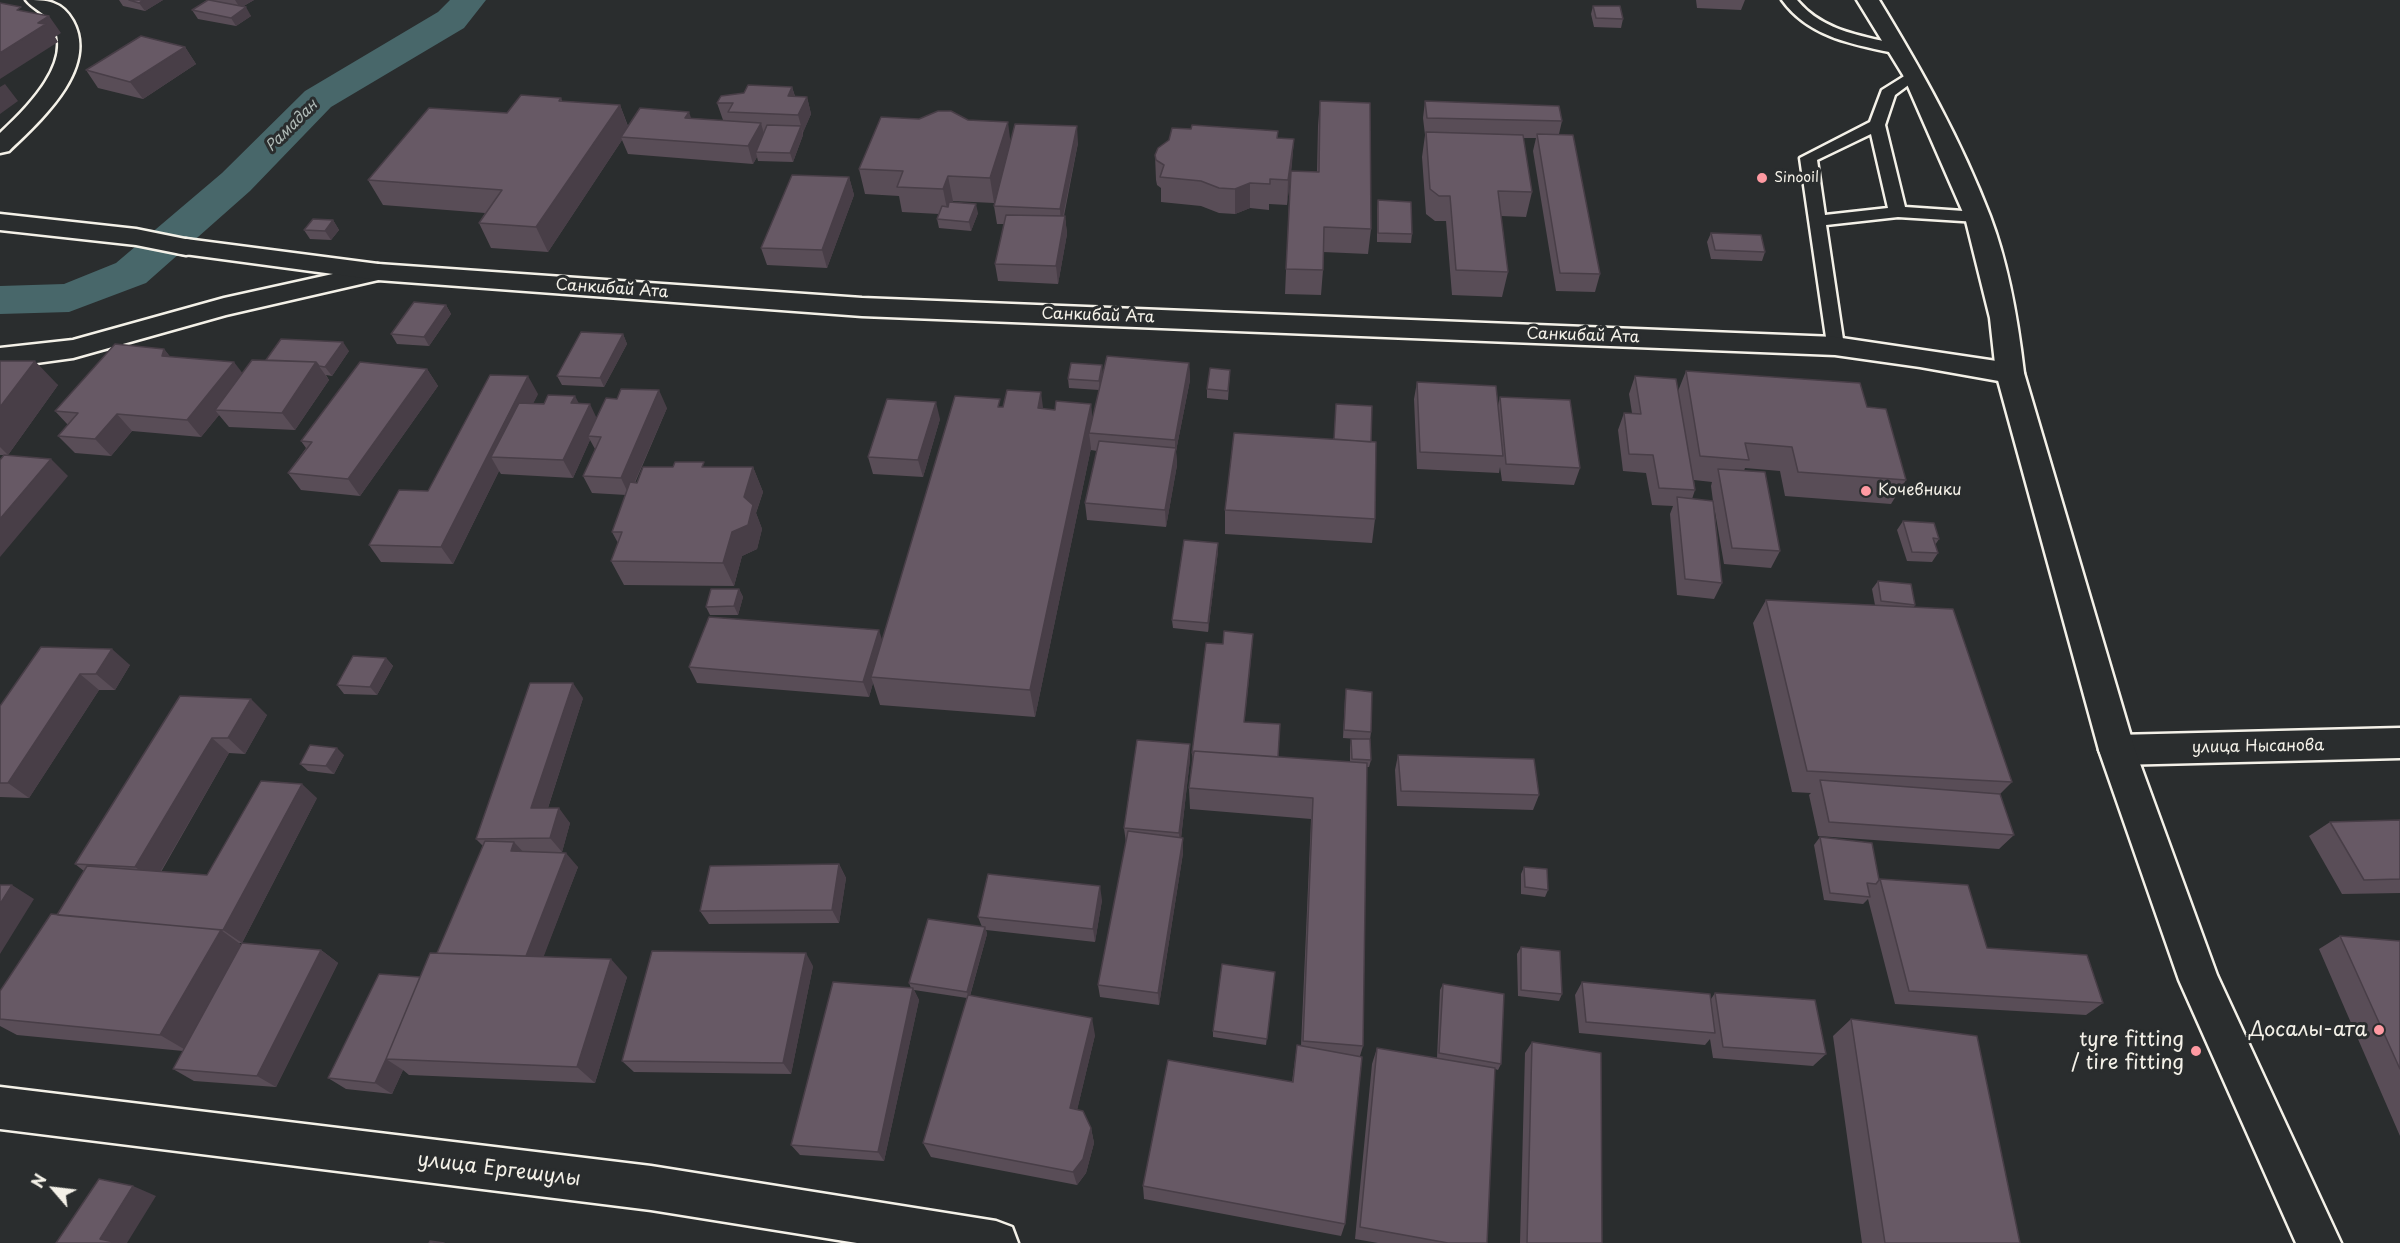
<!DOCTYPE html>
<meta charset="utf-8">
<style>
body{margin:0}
#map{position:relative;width:2400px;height:1243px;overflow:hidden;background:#2a2d2e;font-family:"Playpen Sans",sans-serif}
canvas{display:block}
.north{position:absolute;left:24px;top:1159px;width:60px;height:60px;-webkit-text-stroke:4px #2a2d2e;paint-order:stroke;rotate:298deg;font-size:16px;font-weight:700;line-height:24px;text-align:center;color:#f4f1e8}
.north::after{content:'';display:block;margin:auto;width:21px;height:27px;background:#f4f1e8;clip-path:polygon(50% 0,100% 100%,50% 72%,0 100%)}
</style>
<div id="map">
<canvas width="2400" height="1243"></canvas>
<div class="north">N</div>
</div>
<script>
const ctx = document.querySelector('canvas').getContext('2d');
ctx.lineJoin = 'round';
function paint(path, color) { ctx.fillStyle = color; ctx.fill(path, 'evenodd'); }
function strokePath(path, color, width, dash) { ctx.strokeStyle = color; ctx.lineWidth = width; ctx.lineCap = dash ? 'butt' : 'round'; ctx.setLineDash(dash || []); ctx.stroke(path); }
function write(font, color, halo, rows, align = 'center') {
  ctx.font = font + ' "Playpen Sans",sans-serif'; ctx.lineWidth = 6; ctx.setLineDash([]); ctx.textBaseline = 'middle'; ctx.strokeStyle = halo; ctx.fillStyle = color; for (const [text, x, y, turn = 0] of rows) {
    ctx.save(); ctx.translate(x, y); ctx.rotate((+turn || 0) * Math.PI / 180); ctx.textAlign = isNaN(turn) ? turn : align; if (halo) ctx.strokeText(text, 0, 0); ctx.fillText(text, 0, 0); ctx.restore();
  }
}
paint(new Path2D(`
 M450,0H486L464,28L331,107L250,191L146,283L69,312L0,314V286L64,284L116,263L222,173L305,91L438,12Z`), '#48676a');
const service = new Path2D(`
 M1782,0H1797C1824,33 1866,36 1904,46L1907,49L1899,54C1856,45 1809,38 1782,0Z
 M1914,70L1922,75L1895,95L1885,125L1905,207L1978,212L1987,217L1978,222L1898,217L1826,225L1844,346L1842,351H1828L1800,158L1870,122L1882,90ZM1871,134L1888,208L1825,215L1817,160Z`);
const minor = new Path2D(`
 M26,0C47,0 62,1 73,21C99,69 40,121 9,151L0,153V133C26,109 77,59 51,22C45,13 33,9 26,0Z
 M0,214L136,229L195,241L199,247L195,253L186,255L136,245L0,230Z
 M378,264L387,266L391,272L387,278L226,315L73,358L0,368V348L73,340L224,298Z
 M2400,728V758L2117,765L2104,761L2099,750L2104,739L2117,735Z
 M0,1087L651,1166L996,1221L1012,1227L1018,1243H857L651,1210L0,1129Z`);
const tertiary = new Path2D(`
 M186,239L378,264L862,298L1835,337L2010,363L2020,366L2024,373L2020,380L2010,383L1920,367L1835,355L862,316L378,280L177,253L173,247L177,241Z`);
const secondary = new Path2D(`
 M1857,0H1879C1921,69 1961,140 1990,216C2009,266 2018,321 2024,373L2135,750L2217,975L2341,1243H2296L2179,980L2099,750L1996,373L1990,318L1965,217L1903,75Z`);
strokePath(service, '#f4f1e8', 5);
strokePath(minor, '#f4f1e8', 5);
strokePath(tertiary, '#f4f1e8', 5);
strokePath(secondary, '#f4f1e8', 5);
paint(service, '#2a2d2e');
paint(minor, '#2a2d2e');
paint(tertiary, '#2a2d2e');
paint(secondary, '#2a2d2e');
paint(new Path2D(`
 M119,0H163L145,11L123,6Z
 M207,0H254L242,7L251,16L236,26L198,19L192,10Z
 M1696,0H1745L1741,10L1697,8Z
 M1593,6L1623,19L1621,28L1594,27L1591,14Z
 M185,47L196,64L143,99L98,88L86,70Z
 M792,87L795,96L807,97L811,114L803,132V135L793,162L758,161L757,157L753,164L628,154L622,140L548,252L491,248L479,223L485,213L383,205L368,180L507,113L561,98L562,101L620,105L628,126L691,118L731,121L723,120L717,103L744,93Z
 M1320,101L1371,229L1368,254L1323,252V270L1321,295L1285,294L1290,178L1287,205L1269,204V210L1250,208L1235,214L1219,213L1201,206L1161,202V188L1157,185L1156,180L1155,155L1191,129L1278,131V138L1294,139L1291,171L1317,172L1318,126Z
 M1425,101L1562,121L1559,134L1600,274L1595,292L1556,291L1533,151L1536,138H1523L1532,192L1526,217L1501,216L1508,272L1502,297L1452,295L1446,221H1435L1426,214L1422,157L1425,135L1423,118Z
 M1011,142L1078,143L1064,216H1065L1067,234L1058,284L998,281L995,264L1004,224H997L994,206L1001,178L994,203L953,201L952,202L978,213L971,231L939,228L937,219L939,214L902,212L899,196L865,194L859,169Z
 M849,177L854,195L827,268L767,265L761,248Z
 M1378,200L1412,234L1411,243L1377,242V209Z
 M333,220L339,230L331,240L310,239L304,230Z
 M1711,233L1765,252L1762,261L1711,259L1707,242Z
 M446,305L451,314L429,346L397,344L391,334Z
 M623,334L627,344L604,387L562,385L557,376Z
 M164,349L170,357L242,373L266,360L349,351L332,376L326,375L329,380L295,430L229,427L219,415L201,437L132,431L111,456L75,453L58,436L68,425L55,411Z
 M0,361L58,385L8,455H0Z
 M1189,363L1190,380L1176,451L1177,465L1166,527L1087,520L1085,503L1097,451L1091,450V448L1035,717L880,705L873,683L869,697L697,683L689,667L882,640L1001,407L1055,410L1091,404L1092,421L1099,390L1069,388L1068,379L1103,374L1102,380Z
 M427,369L438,386L360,496L301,490L288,473L306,448L301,441Z
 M1230,370L1228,400L1207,398V389Z
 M1686,371L1867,407L1906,480L1891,504L1785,496L1780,471L1745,468L1744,471L1780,551L1771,568L1724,564L1714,506L1722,583L1714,599L1677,595L1670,514L1673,506L1652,505L1646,473L1623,471L1618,430L1624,413H1632L1629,394L1635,376L1678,391ZM1694,480L1712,482L1711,486L1713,501L1692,499L1695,490Z
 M1417,382L1498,405L1500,397L1580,468L1574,485L1502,481L1500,467L1499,473L1417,469L1414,399Z
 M538,394L533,403L579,404L597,418L667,408L635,483L706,467H753L763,492L756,513L762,529L757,549L742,556L734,586L624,585L611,561L618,543L612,532L626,495L592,493L583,476L595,449L590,440L573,478L501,474L499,471L453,564L381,562L369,545Z
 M1336,404L1371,442L1375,519L1372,543L1225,534V510L1334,439Z
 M940,419L923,477L873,474L868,457Z
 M1903,521L1939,539L1935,545L1938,553L1932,562L1907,561L1897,530Z
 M1218,551L1208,632L1173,628L1172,620Z
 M1878,581L1915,605L1914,607L2012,782L2000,794L2014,835L1999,849L1818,836L1809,795L1811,793L1792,792L1753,623L1766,600L1875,605L1872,589Z
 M739,589L743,597L738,615H710L706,607Z
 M1253,634L1244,722L1278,757L1350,762V747L1351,739H1358L1343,738L1345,698L1346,689L1371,732L1370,740L1371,760L1369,767H1367L1363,1046L1360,1056L1345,1224L1341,1236L1144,1199L1143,1186L1292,1082L1297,1045L1301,1046L1311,819L1190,809L1189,788L1193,763L1192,753L1223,644Z
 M41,647L130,665L115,690H99L29,798L0,797V706Z
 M386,658L393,666L377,695L344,694L337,685Z
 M180,696L267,715L245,754L229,753L161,872L207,875L317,798L242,943H239L241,945L321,950L338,963L276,1087L194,1081L173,1069L183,1051L17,1035L0,1026V991L57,915L84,871L75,864Z
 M583,698L548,808L570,823L562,852H544L578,867L543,957L627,977L595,1083L409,1075L403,1070L392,1094L346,1089L328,1078L420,977L437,953L483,846L476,839Z
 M344,755L334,774L308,771L300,764Z
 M1398,755L1539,795L1533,810L1397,806L1395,770Z
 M1190,759L1181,838L1183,853L1159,1005L1100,997L1098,985L1126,843L1124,828Z
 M2400,820V893L2342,894L2309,836L2330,822Z
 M1820,837L1879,880L1880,879L1987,948L2103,1003L2086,1015L1895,1004L1868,899L1863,904L1824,900L1814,845Z
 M839,864L846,878L839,923L709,924L700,911Z
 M1524,867L1548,890L1545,897L1521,894V874Z
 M1102,900L1095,942L986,930L987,934L970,996L1095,1035L1077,1110L1091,1128L1094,1143L1086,1173L1077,1185L931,1157L923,1143L967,998L914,990L919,1000L884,1161L800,1155L791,1145L911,988L909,983L982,927L978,917Z
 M2340,936L2400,941V1136L2319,949Z
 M1521,947L1562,994L1559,1001L1518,996L1517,954Z
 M813,966L791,1074L634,1072L622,1061Z
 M1275,972L1266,1045L1213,1037V1031Z
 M1582,982L1711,999L1715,993L1826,1054L1813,1066L1713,1058L1710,1039L1705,1045L1579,1033L1575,995Z
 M1443,984L1501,1064L1498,1070L1495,1069L1487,1243H1378L1355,1239L1372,1064L1377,1048L1437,1058L1440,990Z
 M1851,1019L2020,1243H1862L1833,1036Z
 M1532,1042L1602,1243H1520L1525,1053Z`), '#594d57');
paint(new Path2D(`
 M143,0H163L145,11L139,3Z
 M235,0H254L240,8Z
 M246,7L251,16L236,26L231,18Z
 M49,16L61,33L55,37L58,42L0,79V53L38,23Z
 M185,47L196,64L143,99L130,82Z
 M5,84L18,101L0,114V87Z
 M792,87L797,104L788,96Z
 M807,97L811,114L803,133L798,115Z
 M620,105L629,130L621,137L622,140L548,252L536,227Z
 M689,112L695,129L685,118Z
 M1008,122L1011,146L994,203L990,178Z
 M761,123L766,141L756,152L757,157L753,164L748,146Z
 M801,126L803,135L793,162L790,153Z
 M1077,126L1078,143L1061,226L1060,209Z
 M1294,139L1292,164L1287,205L1288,180Z
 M948,176L953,201L948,214L943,189Z
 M849,177L854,195L827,268L822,250Z
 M1250,183V208L1235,214V189Z
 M976,204L978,213L971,231L969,222Z
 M1065,216L1067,234L1058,284L1056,266Z
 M333,220L339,230L331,240L325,231Z
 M446,305L451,314L429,346L424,337Z
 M623,334L627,344L604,387L600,378Z
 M343,342L349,351L332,376L325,367Z
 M164,349L178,366L162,356Z
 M35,361L58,385L8,455L0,447V407Z
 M234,362L247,379L215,410L219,415L201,437L187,420Z
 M316,362L329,380L295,430L282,413Z
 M1189,363L1190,380L1176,451L1177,465L1166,527L1165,510L1175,455V440Z
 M1102,365L1103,374L1100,390L1099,381Z
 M427,369L438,386L360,496L348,479Z
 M528,376L538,394L506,458L491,457L499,471L453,564L441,547Z
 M659,390L667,408L629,495L621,478Z
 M1041,392L1045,423L1038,408Z
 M575,396L584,413L571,403Z
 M936,402L940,419L923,477L918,460Z
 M590,404L598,421L588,436L590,440L573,478L563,460Z
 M1091,404L1093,434L1089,433L1091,448L1035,717L1030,690Z
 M117,414L132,431L111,456L95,439Z
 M51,459L68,476L0,557V519Z
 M753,467L763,492L756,513L762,529L757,549L742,556L734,586L723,563L732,532Z
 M1218,543V551L1208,632V623Z
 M739,589L743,597L738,615L734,606Z
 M879,630L884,646L871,677L873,683L869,697L863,682Z
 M1253,634L1252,650L1243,737L1244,722Z
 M112,649L130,665L115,690L96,674Z
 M386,658L393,666L377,695L370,687Z
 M80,674L99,690L29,798L8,783Z
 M573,683L583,698L543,823L531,808Z
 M251,699L267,715L245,754L228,738Z
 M212,738L229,753L155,881L135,867Z
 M1190,744V759L1180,847L1179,833Z
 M337,748L344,755L334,774L326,766Z
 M302,784L317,798L242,943L223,930Z
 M559,808L570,823L562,852L550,838Z
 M1183,838V853L1159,1005L1158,993Z
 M514,842L527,856L511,851Z
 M566,853L578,867L537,974L524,961Z
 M839,864L846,878L839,923L832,910Z
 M12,885L34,899L0,954V904Z
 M1100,886L1102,900L1095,942L1093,929Z
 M985,927L987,934L969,999L967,992Z
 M221,930L247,949L189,1052L160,1035Z
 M321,950L338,963L276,1087L257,1076Z
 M806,953L813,966L791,1074L783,1063Z
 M611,959L627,977L595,1083L577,1067Z
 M913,988L919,1000L884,1161L878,1152Z
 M1092,1018L1095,1035L1074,1123L1070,1108Z
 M386,1059L403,1070L392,1094L375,1083Z
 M1091,1128L1094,1143L1086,1173L1077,1185L1073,1172Z
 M133,1186L156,1196L127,1243H111L100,1239Z`), '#483e47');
const building = new Path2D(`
 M129,0H143L139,3Z
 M208,0H209L246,7L231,18L192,10Z
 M0,3L21,7L17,10L49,16L38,23L46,24L0,53Z
 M1593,6H1620L1623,19L1596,18Z
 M141,36L185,47L130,82L86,70Z
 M748,85L792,87L788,96L807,97L798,115L728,112L733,103H717L721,96L744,93Z
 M521,95L561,98L559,101L620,105L536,227L479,223L502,190L368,180L429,108L507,113Z
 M1320,101L1370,103L1371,229L1324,227L1323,270L1286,269L1291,171L1319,172Z
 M1425,101L1559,106L1562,121L1427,118Z
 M640,108L689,112L685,118L761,123L748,146L621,137Z
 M938,111H951L968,120L1008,122L990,178L948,176L943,189L897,187L903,171L859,169L881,117L919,119Z
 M1015,124L1077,126L1060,209L994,206Z
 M767,125L801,126L790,153L756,152Z
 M1192,125L1278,131L1277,138L1294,139L1288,180L1270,179V184L1250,183L1235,189L1219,188L1201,181L1160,177L1164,165L1156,160L1155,155L1158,148L1169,140L1172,128L1191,129Z
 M1426,132L1523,135L1532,192L1498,191L1508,272L1456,270L1450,196H1439L1430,189Z
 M1537,134L1573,135L1600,274L1560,273Z
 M792,175L849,177L822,250L761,248Z
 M1378,200L1411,202L1412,234L1378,233Z
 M949,202L976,204L969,222L937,219L942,206L948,207Z
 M1006,215L1065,216L1056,266L995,264Z
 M313,219L333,220L325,231L304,230Z
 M1711,233L1761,235L1765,252L1715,250Z
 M414,302L446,305L424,337L391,334Z
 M581,332L623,334L600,378L557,376Z
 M281,339L343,342L325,367L319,366L316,362L266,360Z
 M115,344L164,349L162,356L234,362L187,420L117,414L95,439L58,436L78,413L55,411Z
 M1107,356L1189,363L1175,440L1089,433Z
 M252,360L316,362L282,413L215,410Z
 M0,361H35L0,407Z
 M360,362L427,369L348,479L288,473L312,442L301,441Z
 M1071,363L1102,365L1099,381L1068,379Z
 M1210,368L1230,370L1228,391L1207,389Z
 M1686,371L1860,383L1867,407L1886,409L1906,480L1798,472L1792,447L1745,443L1749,460L1700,456Z
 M490,375L528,376L441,547L369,545L399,490L428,491Z
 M1635,376L1676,379L1695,490L1659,488L1653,455L1629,454L1624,413L1641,414Z
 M1417,382L1496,386L1503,456L1420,452Z
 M621,389L659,390L621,478L583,476L601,437L588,436L606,398L617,399Z
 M1007,390L1041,392L1038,408L1055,410L1056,401L1091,404L1030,690L871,677L955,396L1000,399L998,407H1003Z
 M548,395L575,396L571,403L590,404L563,460L491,457L519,403L544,404Z
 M1500,397L1570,400L1580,468L1506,464Z
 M887,399L936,402L918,460L868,457Z
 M1336,404L1372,406L1371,442L1334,439Z
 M1234,433L1376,442L1375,519L1225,510Z
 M1099,441L1176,448L1165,510L1085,503Z
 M4,455L51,459L0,519V460Z
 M675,462H704L702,467H753L744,497L753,505L748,525L732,532L723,563L611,561L622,532H612L630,482L637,483L643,467H673Z
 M1718,469L1765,472L1780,551L1732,548Z
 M1677,497L1713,501L1722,583L1685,579Z
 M1903,521L1934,523L1939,539L1933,538L1938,553L1912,552Z
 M1184,540L1218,543L1208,623L1172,620Z
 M1878,581L1911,584L1915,605L1881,601Z
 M711,589H739L734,606L706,607Z
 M1766,600L1953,609L2012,782L1807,771Z
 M709,617L879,630L863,682L689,667Z
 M1224,631L1253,634L1244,722L1280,724L1278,757L1194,751V753H1192L1206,643L1223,644Z
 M41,647L112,649L96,674H80L8,783H0V706Z
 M353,656L386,658L370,687L337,685Z
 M530,683H573L531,808H559L550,838L476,839Z
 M1346,689L1372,692L1371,732L1344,730Z
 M180,696L251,699L228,738H212L135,867L75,864Z
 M1351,739H1370L1371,760L1352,759Z
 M1137,740L1190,744L1179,833L1124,828Z
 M310,745L337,748L326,766L300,764Z
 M1194,751L1367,763L1363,1046L1303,1041L1313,798L1189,788Z
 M1398,755L1534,759L1539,795L1401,791Z
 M1820,780L2000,794L2014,835L1829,822Z
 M261,781L302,784L223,930L57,915L87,866L207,875Z
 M2400,820V879L2364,880L2330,822Z
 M1128,831L1183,838L1158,993L1098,985Z
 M1820,837L1872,843L1879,880L1876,884L1867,883L1870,897L1830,893Z
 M485,841L514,842L511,851L566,853L526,956L437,953Z
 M839,864L832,910L700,911L710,866Z
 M1524,867L1547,869L1548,890L1525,887Z
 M988,874L1100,886L1093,929L978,917Z
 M1880,879L1968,885L1987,948L2087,955L2103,1003L1909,991Z
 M0,885H12L0,904Z
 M51,914L221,930L160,1035L0,1019V991Z
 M928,919L985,927L967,992L909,983Z
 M2340,936L2400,941V1069Z
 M242,943L321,950L257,1076L173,1069Z
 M1521,947L1560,951L1562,994L1521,990Z
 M652,951L806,953L783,1063L622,1061Z
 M430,953L611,959L577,1067L386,1059Z
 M1222,964L1275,972L1267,1039L1213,1031Z
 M379,974L420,977L386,1059L375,1083L328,1078Z
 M833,982L913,988L878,1152L791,1145Z
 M1582,982L1710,994L1715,1033L1586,1022Z
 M1443,984L1504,994L1501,1064L1439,1053Z
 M1715,993L1815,1000L1826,1054L1723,1047Z
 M968,995L1092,1018L1070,1108L1083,1111L1091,1128L1083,1159L1073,1172L923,1143Z
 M1851,1019L1977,1036L2020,1243H1885Z
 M1532,1042L1601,1053L1602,1243H1527Z
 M1297,1045L1362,1057L1345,1224L1143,1186L1168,1060L1293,1082Z
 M1377,1048L1495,1068L1487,1243H1448L1360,1227Z
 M99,1179L133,1186L100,1239L118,1243H56Z
 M430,1241L444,1243H429Z`);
paint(building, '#675965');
strokePath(building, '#483e47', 1.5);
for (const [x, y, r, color] of [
 [1762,178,6,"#ff9aa2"],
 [1866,491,6,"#ff9aa2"],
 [2379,1030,6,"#ff9aa2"],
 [2196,1051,6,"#ff9aa2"]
]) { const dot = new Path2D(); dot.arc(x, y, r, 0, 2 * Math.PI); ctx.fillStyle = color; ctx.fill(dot); strokePath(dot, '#2a2d2e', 2); }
write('14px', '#f4f1e8', '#2a2d2e', [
 ["Sinooil",1774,178]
], 'left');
write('italic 15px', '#afbab6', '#2a2d2e', [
 ["Рамадан",292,126,-45]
]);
write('16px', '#f4f1e8', '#2a2d2e', [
 ["Санкибай Ата",612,289,4],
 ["Санкибай Ата",1098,316,2],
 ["Санкибай Ата",1583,336,2],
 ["улица Нысанова",2258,747,-1]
]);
write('16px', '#f4f1e8', '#2a2d2e', [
 ["Кочевники",1878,491]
], 'left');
write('20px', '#f4f1e8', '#2a2d2e', [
 ["Досалы-ата",2367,1030],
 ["tyre fitting",2184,1040],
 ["/ tire fitting",2184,1063]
], 'right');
write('20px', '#f4f1e8', '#2a2d2e', [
 ["улица Ергешулы",499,1170,7]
]);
</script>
